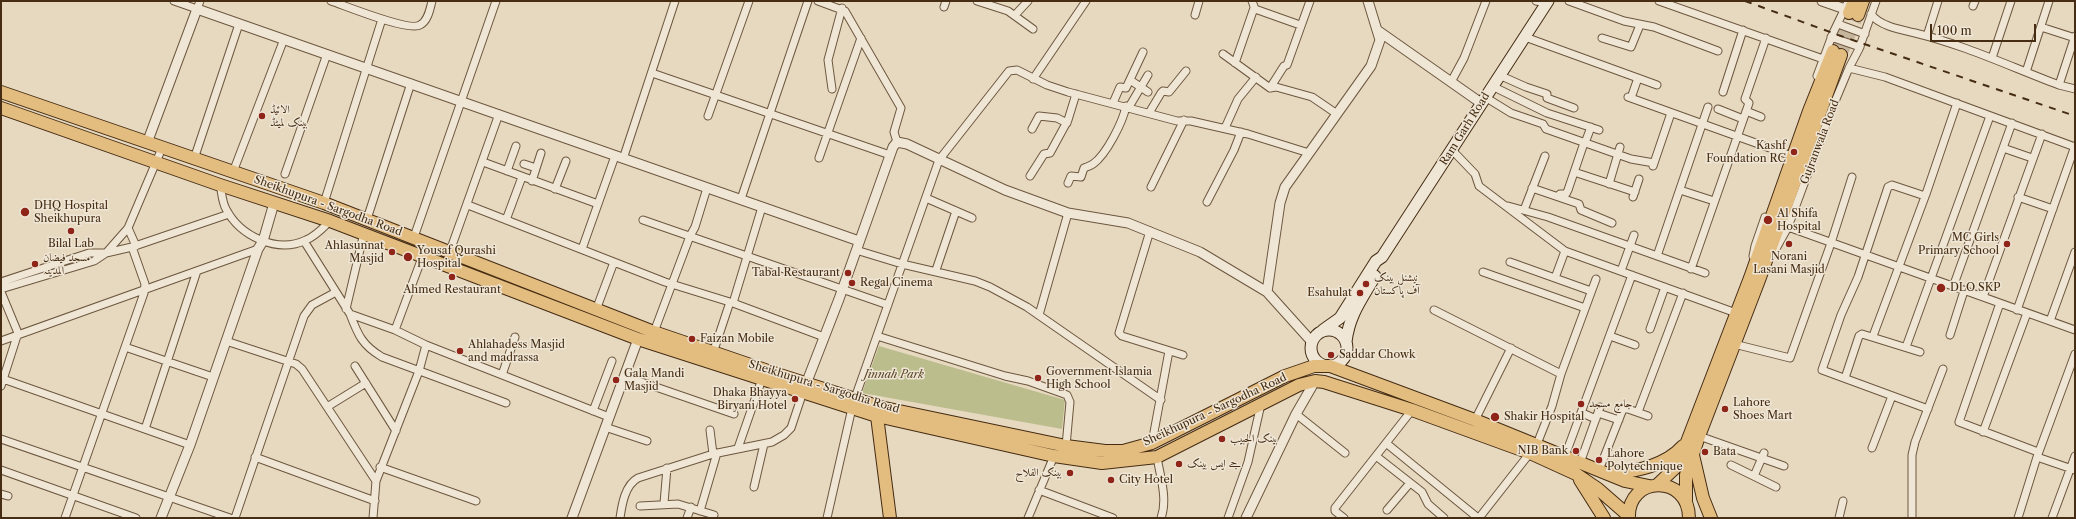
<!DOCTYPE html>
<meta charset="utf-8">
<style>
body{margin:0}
#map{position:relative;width:2076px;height:519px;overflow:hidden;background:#e6d9c0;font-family:"Libre Caslon Text",serif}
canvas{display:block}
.frame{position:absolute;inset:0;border:2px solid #452c12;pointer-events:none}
.scale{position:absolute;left:1930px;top:24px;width:106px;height:18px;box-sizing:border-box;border:2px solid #452c12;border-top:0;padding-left:5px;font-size:12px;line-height:14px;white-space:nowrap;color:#452c12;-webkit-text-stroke:3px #efe6d6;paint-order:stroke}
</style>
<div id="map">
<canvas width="2076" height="519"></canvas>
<div class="frame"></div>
<div class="scale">100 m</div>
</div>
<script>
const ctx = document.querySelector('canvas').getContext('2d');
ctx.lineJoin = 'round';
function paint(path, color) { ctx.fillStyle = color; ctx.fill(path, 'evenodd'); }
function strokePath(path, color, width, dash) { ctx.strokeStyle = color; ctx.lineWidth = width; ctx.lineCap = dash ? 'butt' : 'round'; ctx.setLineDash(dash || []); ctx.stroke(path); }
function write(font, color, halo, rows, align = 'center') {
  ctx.font = font + ' "Libre Caslon Text",Amiri,serif'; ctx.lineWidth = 3; ctx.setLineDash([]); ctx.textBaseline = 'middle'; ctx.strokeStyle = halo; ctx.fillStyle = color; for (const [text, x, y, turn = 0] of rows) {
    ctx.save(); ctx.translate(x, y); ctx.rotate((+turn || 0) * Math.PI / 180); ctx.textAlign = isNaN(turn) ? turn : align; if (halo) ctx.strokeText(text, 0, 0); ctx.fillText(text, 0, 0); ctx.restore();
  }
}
paint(new Path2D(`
 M879,346L1065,400L1062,429L862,393Z`), '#bcbd8d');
strokePath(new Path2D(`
 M1833,51L1849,13
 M1841,55L1858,15`), '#c6b69d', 12, [12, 6]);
const minor = new Path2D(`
 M174,1L197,9L200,1
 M331,1C346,6 409,32 420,25C428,21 430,9 432,1
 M818,1L845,11L901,108L894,132L897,142
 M977,1L1008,11L1033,29
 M1252,1L1255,9L1300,25
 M1536,1L1542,2
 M1569,1L1624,21L1654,27L1718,51
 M1659,1L1823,59
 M1973,6L1975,1
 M944,7L946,1
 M1871,14C1879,26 1902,30 1915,33C1965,45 2011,67 2059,85L2075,89
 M1015,15L1028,1
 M1195,15L1199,1
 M1838,24L1865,34
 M2041,27L2075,38
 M1927,36L1938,1
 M1525,37L1657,85
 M1831,37L1860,47
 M1602,38L1631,47L1640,25
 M1223,54L1270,88L1276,87L1312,97L1337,114
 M1992,58L2011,1
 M1235,63L1254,8
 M1849,68L1885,77L2075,147
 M2026,72L2049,1
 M652,73L890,155
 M1499,75L1526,87L1547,94V98L1574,108
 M1817,76L1833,33L1847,4
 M1033,79L1086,1
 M1130,80L1148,92
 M1451,82L1464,58L1486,1
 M2059,85L2075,36
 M1492,86L1547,113L1599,130
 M1270,88L1284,66L1287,65L1310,1
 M832,89L828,60L842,8
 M1723,92L1743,30
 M1485,97L1511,113L1543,124L1546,129L1631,159L1654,163
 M1628,97L1789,155
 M1631,98L1638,78
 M1113,103L1120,87L1126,88L1143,52
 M1129,107L1148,75
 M1718,109L1743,119
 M1746,111L1761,117
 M1149,113L1161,93L1163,91L1169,92L1186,71
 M708,116L749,1
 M1225,128L1238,99L1256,77
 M1032,129L1039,116L1057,118L1067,123
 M1585,143L1591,127
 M2003,148L2032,158
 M1452,150L1475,174L1479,186L1565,251L1736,313
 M819,158L861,38
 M194,159L239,24
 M623,159L675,1
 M483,162L598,204
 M524,164L536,168
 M1653,166L1671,113
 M507,171L516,146
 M233,172L284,39
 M1574,172L1635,192
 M285,174L327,54
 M1030,176L1044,154L1050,153L1068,120L1076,94
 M532,181L541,153
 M1068,183L1071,176L1081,177L1084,168C1087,167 1090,166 1093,164C1106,155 1123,122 1126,106
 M1609,184L1620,147
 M220,185C222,193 222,202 226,209C240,236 277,254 306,240C316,236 323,228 330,221
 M1151,187L1184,120
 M1532,188L1579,204L1581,210L1612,223
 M555,189L566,161
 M1680,190L1714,201
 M1558,196L1560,194H1566L1568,190L1584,143
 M1925,196L1892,185L1888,187L1858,277L1841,315L1822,370L1928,409
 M1633,197L1639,179
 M2018,197L2053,209
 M926,198L972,218
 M741,199L808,1
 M1207,202L1234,150L1241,132
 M324,203L382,19
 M468,205L665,282L733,303L824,337
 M1508,206L1548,217L1705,273
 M1524,210L1545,156
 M367,219L411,83
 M506,220L522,177
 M643,220L888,305
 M1788,227L2075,330
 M128,228L136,246
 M1150,231L1119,333L1122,336L1183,355
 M414,237L496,1
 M304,241L350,314L395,330L426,345L609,417
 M582,249L615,156
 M856,250L902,264L975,281L990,287L1027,307L1161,400
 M450,251L499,114
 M1773,254L1788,227L1831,111L1849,68L1859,49L1876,1
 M1657,256L1708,107
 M1753,256L1755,246L1765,217
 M1510,262L1591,291
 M1691,269L1749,103L1745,99L1766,38
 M936,270L956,211
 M1621,271L1634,235
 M1483,272L1585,308
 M1555,278L1565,251
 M1,282L89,253H106L132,247L229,214
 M1953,287L2012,123
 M1,289L94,261L106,253L128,228L162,148
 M1,292L18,333L1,386
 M1983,297L2042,134
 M733,303L762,207
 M2000,303L1959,422L2038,452
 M346,309L364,233
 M596,310L614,262
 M1434,310L1561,374
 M2017,310L2075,146
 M350,314C358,335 362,345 382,357L506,403
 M1039,315L1068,213
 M2050,321L2075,252
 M1650,329L1665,287
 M395,330L423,255
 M654,332L690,236L695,227L707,188
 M1950,335L1964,291
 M877,336L1005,376L1028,381L1067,395L1070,402L1066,446
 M1610,336L1635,345
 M1873,336L1926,194L1957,103
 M1,341L258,249
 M226,341L296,364L302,369L376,481
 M1734,344L1790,358L1831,243L1852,177
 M125,347L213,377
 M1906,347L1990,116
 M713,353L730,302
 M355,366L396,431
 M502,375L515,337
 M624,376L734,414
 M1845,378L1859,336L1862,334L1920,352
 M3,379L190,445
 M855,398L939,160L1009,71L1017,70L1047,85L1068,92L1177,121H1191L1248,134L1309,153
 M327,407L366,383
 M593,411L612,361
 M1638,412L1683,293
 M1582,413L1596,419
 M1598,413L1619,420
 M1296,414L1345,453
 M1475,420L1511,348
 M605,427L647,441
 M145,429L197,271
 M710,430L713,454
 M1983,432L2027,313
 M1699,436L1784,466
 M1,439L230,518
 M1152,443L1169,351
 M1386,443L1478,518
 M1537,444L1552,406L1561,374L1596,279
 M738,448L762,379
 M1872,448L1892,396
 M1376,456L1422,492L1428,504L1444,518
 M1565,456L1632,275
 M255,457L375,501
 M1157,457C1160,476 1168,499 1161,518
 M2037,457L2075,470
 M1580,463L1600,407
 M1731,465L1776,487
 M380,467L476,501
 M1,470L136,518
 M1599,470L1623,409H1628L1648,416
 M1754,476L1764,453
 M754,487L764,444
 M1039,490L1113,518
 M1,494L8,496
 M664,503L667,468
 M640,506L678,504L714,515
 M1387,510L1410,483
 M700,511L717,453
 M65,518L144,293L145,284L132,247
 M235,518L304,316L312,305L336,292
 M373,518L376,481L419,371L426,345
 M620,518C622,504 625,485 638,478L713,454L772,442L784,435L791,428L803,392
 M687,518L691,507
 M827,518L852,408
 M1028,518L1054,456
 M1228,518L1248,462L1261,404
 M1344,518L1335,511V508L1412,410
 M1479,518L1530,453
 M1839,518L1843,501
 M1912,518V455L1915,442L1943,369
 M2018,518L2037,457L2075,354
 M2052,518L2075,456`);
const tertiary = new Path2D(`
 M1822,1L1845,9
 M1377,30L1481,103
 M147,143L197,9L859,241
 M1267,292L1280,203L1285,187L1371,66L1380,40L1368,1
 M806,384L839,299L893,147L897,142L907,144L1005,190L1068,213L1128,223L1200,252L1267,292L1312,342
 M161,518L190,445L258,249L263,241L274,203
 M572,518L638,339
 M1246,518L1296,414L1315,381`);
const secondary = new Path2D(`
 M1311 348a18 18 0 1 1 36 0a18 18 0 1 1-36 0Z
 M1323,330L1340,318L1376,261L1382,257L1548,1
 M1346,342C1349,315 1362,299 1375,276`);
const primary = new Path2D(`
 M877,416L890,518`);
const trunk = new Path2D(`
 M1849,13L1854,1
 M1858,15L1863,1
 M1,92L324,203L654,332L777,374L880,407L1066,446L1105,451H1123L1152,443L1285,376L1314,366H1330L1475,420L1625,481L1649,486
 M1,108L220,185L330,221L638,339L877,416L1054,456L1102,463L1157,457L1299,385L1315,381L1324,382L1412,410L1530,453L1576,474L1598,489L1629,516
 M1693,455L1703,498L1711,518
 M1611,474C1637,471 1665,466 1683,446
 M1580,480L1604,518
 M1657,485L1674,469L1682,455L1750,278L1809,111L1833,51
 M1686,500V475L1699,436L1759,280L1841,55
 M1629,518C1627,475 1689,474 1689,518`);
strokePath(minor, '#6d573e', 9);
strokePath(tertiary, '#6d573e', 11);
strokePath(secondary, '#452c12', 13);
strokePath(primary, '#452c12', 14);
strokePath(trunk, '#452c12', 14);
strokePath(minor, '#efe6d6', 7);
strokePath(tertiary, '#efe6d6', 9);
strokePath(secondary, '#efe6d6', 11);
strokePath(primary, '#e3bc80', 12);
strokePath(trunk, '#e3bc80', 12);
strokePath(new Path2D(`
 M1745,1L1841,36L2075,116`), '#452c12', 2, [7, 7]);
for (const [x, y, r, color] of [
 [262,116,4,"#8f2418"],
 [1794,152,4,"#8f2418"],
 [25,212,5,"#8f2418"],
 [1768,220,5,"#8f2418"],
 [71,231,4,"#8f2418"],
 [1789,244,4,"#8f2418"],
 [2007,244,4,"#8f2418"],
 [392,252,4,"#8f2418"],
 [408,257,5,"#8f2418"],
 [35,264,4,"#8f2418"],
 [848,273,4,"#8f2418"],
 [452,277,4,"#8f2418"],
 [852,283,4,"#8f2418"],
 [1366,284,4,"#8f2418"],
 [1941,288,5,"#8f2418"],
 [1360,293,4,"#8f2418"],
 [692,339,4,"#8f2418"],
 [460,351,4,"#8f2418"],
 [1331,355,4,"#8f2418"],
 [1038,378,4,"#8f2418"],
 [616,380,4,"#8f2418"],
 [795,399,4,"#8f2418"],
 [1581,404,4,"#8f2418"],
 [1725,409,4,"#8f2418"],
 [1495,417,5,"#8f2418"],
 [1222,439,4,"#8f2418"],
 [1576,451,4,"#8f2418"],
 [1705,452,4,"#8f2418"],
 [1599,460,4,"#8f2418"],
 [1179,464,4,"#8f2418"],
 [1070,473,4,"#8f2418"],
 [1111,480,4,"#8f2418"]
]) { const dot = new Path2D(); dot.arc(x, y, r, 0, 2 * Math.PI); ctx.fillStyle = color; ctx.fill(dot); strokePath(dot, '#efe6d6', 1.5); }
write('11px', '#452c12', '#efe6d6', [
 ["الائیڈ",270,110],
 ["بینک لمیٹڈ",270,123],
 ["Kashf",1786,146,"right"],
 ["Foundation RC",1786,159,"right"],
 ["DHQ Hospital",34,206],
 ["Sheikhupura",34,219],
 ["Al Shifa",1777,214],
 ["Hospital",1777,227],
 ["MC Girls",1999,238,"right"],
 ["Primary School",1999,251,"right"],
 ["Bilal Lab",71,244,"center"],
 ["Ahlasunnat",384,246,"right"],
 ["Masjid",384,259,"right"],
 ["Yousaf Qurashi",417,251],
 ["Hospital",417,264],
 ["Norani",1789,257,"center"],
 ["Lasani Masjid",1789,270,"center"],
 ["مسجد فیضان",43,258],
 ["المدینہ",43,271],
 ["Tabal Restaurant",840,273,"right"],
 ["نیشنل بینک",1374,278],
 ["آف پاکستان",1374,291],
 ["Regal Cinema",860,283],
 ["DLO SKP",1950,288],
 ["Ahmed Restaurant",452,290,"center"],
 ["Esahulat",1352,293,"right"],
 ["Faizan Mobile",700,339],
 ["Ahlahadess Masjid",468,345],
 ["and madrassa",468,358],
 ["Saddar Chowk",1339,355],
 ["Government Islamia",1046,372],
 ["High School",1046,385],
 ["Gala Mandi",624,374],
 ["Masjid",624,387],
 ["Dhaka Bhayya",787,393,"right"],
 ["Biryani Hotel",787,406,"right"],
 ["Lahore",1733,403],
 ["Shoes Mart",1733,416],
 ["جامع مسجد",1589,404],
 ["Shakir Hospital",1504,417],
 ["بينک الحبيب",1230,439],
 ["NIB Bank",1568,451,"right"],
 ["Bata",1713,452],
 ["Lahore",1607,454],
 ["Polytechnique",1607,467],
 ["جے ایس بینک",1187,464],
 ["بینک الفلاح",1062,473,"right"],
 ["City Hotel",1119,480]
], 'left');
write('11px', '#452c12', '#efe6d6', [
 ["Ram Garh Road",1465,129,-58],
 ["Gujranwala Road",1820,142,-69],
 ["Sheikhupura - Sargodha Road",328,206,20],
 ["Sheikhupura - Sargodha Road",824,387,17],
 ["Sheikhupura - Sargodha Road",1215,410,-25]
]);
write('italic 11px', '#5d492b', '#efe6d6', [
 ["Jinnah Park",894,375]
]);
</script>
